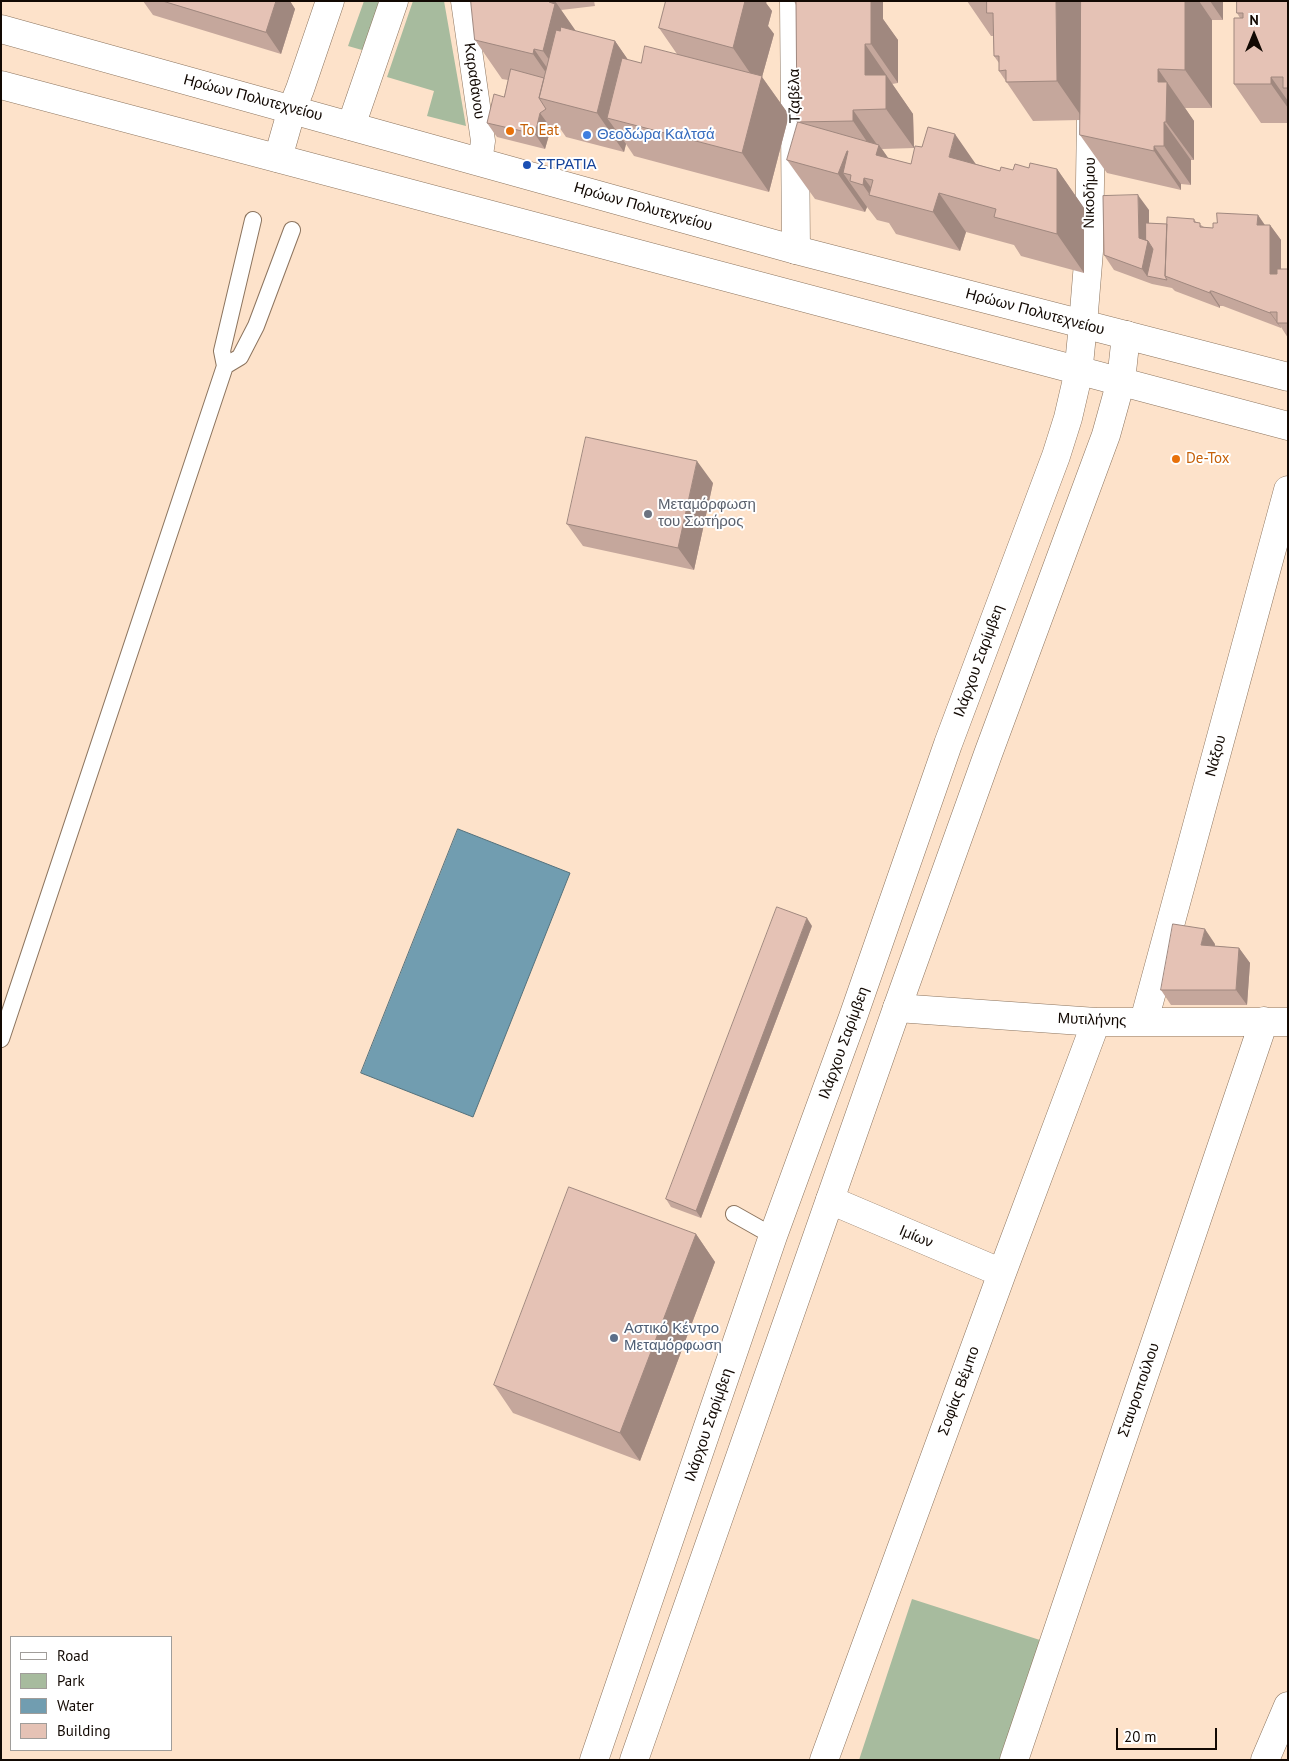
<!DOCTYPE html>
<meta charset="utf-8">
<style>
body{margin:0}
#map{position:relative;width:1289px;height:1761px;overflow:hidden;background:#fde2ca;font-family:"PT Sans",sans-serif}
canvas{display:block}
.frame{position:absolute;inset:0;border:2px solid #120903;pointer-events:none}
.legend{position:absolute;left:10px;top:1636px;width:162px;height:115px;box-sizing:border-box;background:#fff;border:1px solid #a09d9a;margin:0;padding:6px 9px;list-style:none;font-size:15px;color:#120903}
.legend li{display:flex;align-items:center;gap:10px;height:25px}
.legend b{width:25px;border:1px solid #a09d9a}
.north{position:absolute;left:1229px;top:10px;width:50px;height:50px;-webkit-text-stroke:4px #fff;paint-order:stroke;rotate:0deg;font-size:14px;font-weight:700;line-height:20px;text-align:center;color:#120903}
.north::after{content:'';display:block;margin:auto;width:18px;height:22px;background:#120903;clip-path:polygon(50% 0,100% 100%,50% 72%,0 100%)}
.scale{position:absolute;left:1116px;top:1728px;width:101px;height:22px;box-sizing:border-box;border:2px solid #120903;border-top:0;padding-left:6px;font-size:15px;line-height:18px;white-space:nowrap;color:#120903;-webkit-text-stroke:4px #fff;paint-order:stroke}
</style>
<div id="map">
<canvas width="1289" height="1761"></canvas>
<div class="frame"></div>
<ul class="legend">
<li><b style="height:6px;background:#fff"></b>Road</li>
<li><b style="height:14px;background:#a7bb9e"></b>Park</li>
<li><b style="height:14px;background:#719db0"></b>Water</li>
<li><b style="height:14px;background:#e5c2b5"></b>Building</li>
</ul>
<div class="north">N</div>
<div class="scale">20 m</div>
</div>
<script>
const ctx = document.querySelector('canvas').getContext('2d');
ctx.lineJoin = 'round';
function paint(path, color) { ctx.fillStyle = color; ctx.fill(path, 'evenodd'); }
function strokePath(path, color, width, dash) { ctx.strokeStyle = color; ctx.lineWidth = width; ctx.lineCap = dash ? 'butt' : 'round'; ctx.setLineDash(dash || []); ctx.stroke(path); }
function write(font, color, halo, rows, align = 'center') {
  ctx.font = font + ' "PT Sans",sans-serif'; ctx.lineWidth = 4; ctx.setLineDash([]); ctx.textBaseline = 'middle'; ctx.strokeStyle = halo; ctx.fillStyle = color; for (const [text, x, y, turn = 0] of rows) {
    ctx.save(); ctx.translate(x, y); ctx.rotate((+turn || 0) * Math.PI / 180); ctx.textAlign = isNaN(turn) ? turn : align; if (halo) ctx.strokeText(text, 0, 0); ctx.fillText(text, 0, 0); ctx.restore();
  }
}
paint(new Path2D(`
 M364,1H387L369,52L348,46Z
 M413,1H444L466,126L427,116L434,91L387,77Z
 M912,1599L1043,1641L1003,1760H859Z`), '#a7bb9e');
const water = new Path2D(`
 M458,829L570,873L473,1117L361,1073Z`);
paint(water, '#719db0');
strokePath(water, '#54717c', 1);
const service = new Path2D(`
 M225,366L240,357L256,326L292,230
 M1,1039L225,366L222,351L253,220
 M734,1214L773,1236`);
const pedestrian = new Path2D(`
 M463,1L483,141L480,162`);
const minor = new Path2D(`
 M1083,324L1089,251L1091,114
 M897,1008L1096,1022H1288
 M1144,1021L1288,490
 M830,1200L1002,1273
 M824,1760L1002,1273L1096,1022
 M1014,1760L1264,1021
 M1265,1760L1288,1706`);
const tertiary = new Path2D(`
 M794,1L796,250
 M351,126L394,1
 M278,158L292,109L300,89L330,1`);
const secondary = new Path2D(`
 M594,1760L773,1236L853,1017L948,744L1056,456L1068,418L1078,375L1083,324
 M634,1760L897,1008L988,754L1106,435L1121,381L1126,335`);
const primary = new Path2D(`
 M1,29L796,250L1288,377
 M1,85L1288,426`);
strokePath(service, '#8c745e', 18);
strokePath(pedestrian, '#8c745e', 25);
strokePath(minor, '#8c745e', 29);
strokePath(tertiary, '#8c745e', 29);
strokePath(secondary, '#8c745e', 29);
strokePath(primary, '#8c745e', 29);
strokePath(service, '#fff', 16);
strokePath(pedestrian, '#fff', 24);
strokePath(minor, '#fff', 28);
strokePath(tertiary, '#fff', 28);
strokePath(secondary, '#fff', 28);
strokePath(primary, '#fff', 28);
paint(new Path2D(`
 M143,1H290L295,9L281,54L153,15Z
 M471,1H594L595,6L561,10L575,31L615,41L628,60L641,63L677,54L659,28L666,1H767L766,3L772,11L768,26L774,34L762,77L789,115L769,192L634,156L626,144L624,152L566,137L557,124L551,128L545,149L497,137L487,123L504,97L508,80L502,79L475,40Z
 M794,1H883V19L898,40V83L892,84L913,114L914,148L882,149L888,158L911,164H976L1000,171L1013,170L1029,168L1057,169L1084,208V273L1021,256L1014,245L966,232L960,251L896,234L889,223L877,220L867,207L865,212L815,199L787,160L798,122L796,5Z
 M967,1H1223V20H1212V108H1185L1194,121V160H1191V185L1181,184V190L1107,173L1080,135V120L1033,121L999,71V63L994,56L993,36H991Z
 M1288,1V123H1261L1234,84L1240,18L1237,13Z
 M1149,210V223L1167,224L1194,219L1196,222L1204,227L1213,228L1217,223L1258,215L1265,225H1270L1281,240V269H1288V338L1281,327V328L1223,306H1220V308L1175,291L1172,288L1152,284L1114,270L1104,255Z
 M713,483L694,570L583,546L567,524Z
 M812,926L701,1218L671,1207L666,1199Z
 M1215,944V946L1239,948L1250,963L1247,1005H1171L1161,990Z
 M696,1234L715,1262L640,1461L513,1413L494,1385Z`), '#c5a79c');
paint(new Path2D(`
 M276,1H290L295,9L281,54L266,32Z
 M549,1H555L578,34L570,90L543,51Z
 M744,1H767L766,3L772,11L768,26L774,34L762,77L789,115L769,192L742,153L759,86L733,48Z
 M856,1H883V19L898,40V83L871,44Z
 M1056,1H1082L1084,120L1057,81Z
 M1185,1H1199L1212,20V108L1185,70Z
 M1210,1H1223V20Z
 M615,41L642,80L607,118L626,144L624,152L597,113Z
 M865,44L913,114L914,148L886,109L865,75Z
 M534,49L561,88L560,93L533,54Z
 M1158,69L1194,121V160L1166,122L1158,82Z
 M1271,77L1288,101V108L1271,84Z
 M853,110L878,146L879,145L906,183L876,155L853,121Z
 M540,113L551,128L545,149L535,134Z
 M1164,122L1191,160V185L1164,146Z
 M955,134L982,173L949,157Z
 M1154,146L1181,184V190L1154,151Z
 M847,151L866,179L864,178L878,197L870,195L863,185L851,175L843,173L867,207L865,212L838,174Z
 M1057,169L1084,208V273L1057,234Z
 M939,193L966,232L960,251L933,212Z
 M1138,195L1149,210V243L1158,256L1147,276L1142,269L1139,238Z
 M1258,215L1268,230L1257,225Z
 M1270,225L1281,240V289L1270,274Z
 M1210,291L1220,306V308L1210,293Z
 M1270,312L1278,323L1281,328L1270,313Z
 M697,461L713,483L694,570L678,548Z
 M807,918L812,926L701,1218L696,1211Z
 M1205,929L1215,944L1212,960L1201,945Z
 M1239,948L1250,963L1247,1005L1236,990Z
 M696,1234L715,1262L640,1461L620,1433Z`), '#a0887f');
const building = new Path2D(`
 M163,1H276L266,32Z
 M471,1H549V2L555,4L543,51L534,49L533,54L475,40Z
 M666,1H745L733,48L659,28Z
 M794,1H871V44H865V75H886V109L853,110V121L797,122L796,2Z
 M987,1H1056L1057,81L1006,82V70L999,71V56H994L993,13H987Z
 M1081,1H1185V70L1158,69V82H1167L1166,122H1164V146H1154V151L1080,135Z
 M1237,1H1288V88H1283V77H1271V84H1234V18H1243V13H1237Z
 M561,27L615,41L597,113L539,98L556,30L560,31Z
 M645,46L762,76L742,153L607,118L622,58L641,63Z
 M511,69L544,78L539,98L546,109L540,113L535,134L487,123L494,94L504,97Z
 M798,122L879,145L876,155L911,164L915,146L922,147L928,127L955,134L949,157L1000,171L1001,167L1013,170L1015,164L1029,168L1030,163L1057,169V234L994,217L996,209L939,193L933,212L869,195L873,180L864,178L863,185L850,181L851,175L843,173L848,151H847L838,174L787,160Z
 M1138,195L1139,238L1148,241L1142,269L1104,255L1103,196Z
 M1217,213L1258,215L1257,225H1270V274H1277V269H1288V323H1277V312H1270V313L1212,291H1210V293L1165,276L1167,217L1194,219V222L1200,223V227L1213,228V223H1217Z
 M1146,223L1167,224L1165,276L1167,280L1147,276L1153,249L1148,241L1146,240Z
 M586,437L697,461L678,548L567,524Z
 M777,907L807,918L696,1211L666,1199Z
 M1173,924L1205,929L1201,945L1239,948L1236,990H1161Z
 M569,1187L696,1234L620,1433L494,1385Z`);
paint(building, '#e5c2b5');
strokePath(building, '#a0887f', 1);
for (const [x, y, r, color] of [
 [510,131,5,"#e8710a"],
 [587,135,5,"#3f7fe0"],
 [527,165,5,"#1a4fb4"],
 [1176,459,5,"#e8710a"],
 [648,514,5,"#6b7280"],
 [614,1338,5,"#5c6f8a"]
]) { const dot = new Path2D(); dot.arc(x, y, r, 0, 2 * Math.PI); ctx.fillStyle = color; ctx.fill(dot); strokePath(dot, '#fff', 2); }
write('15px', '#120903', '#fff', [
 ["Καραθάνου",474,81,82],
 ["Τζαβέλα",795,96,-91],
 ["Ηρώων Πολυτεχνείου",253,98,15],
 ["Νικοδήμου",1090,193,-89],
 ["Ηρώων Πολυτεχνείου",643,207,16],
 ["Ηρώων Πολυτεχνείου",1035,312,15],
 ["Ιλάρχου Σαρίμβεη",979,661,-70],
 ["Νάξου",1216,756,-75],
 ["Μυτιλήνης",1092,1020,2],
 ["Ιλάρχου Σαρίμβεη",844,1043,-70],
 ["Ιμίων",916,1237,23],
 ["Σταυροπούλου",1139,1390,-71],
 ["Σοφίας Βέμπο",959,1391,-70],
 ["Ιλάρχου Σαρίμβεη",709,1425,-71]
]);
write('15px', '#c56008', '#fff', [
 ["To Eat",520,131],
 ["De-Tox",1186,459]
], 'left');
write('15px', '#366cbe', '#fff', [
 ["Θεοδώρα Καλτσά",597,135]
], 'left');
write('15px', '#164399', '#fff', [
 ["ΣΤΡΑΤΙΑ",537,165]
], 'left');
write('15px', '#5b616d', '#fff', [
 ["Μεταμόρφωση",658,505],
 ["του Σωτήρος",658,522]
], 'left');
write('15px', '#4e5e75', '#fff', [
 ["Αστικό Κέντρο",624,1329],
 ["Μεταμόρφωση",624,1346]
], 'left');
</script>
